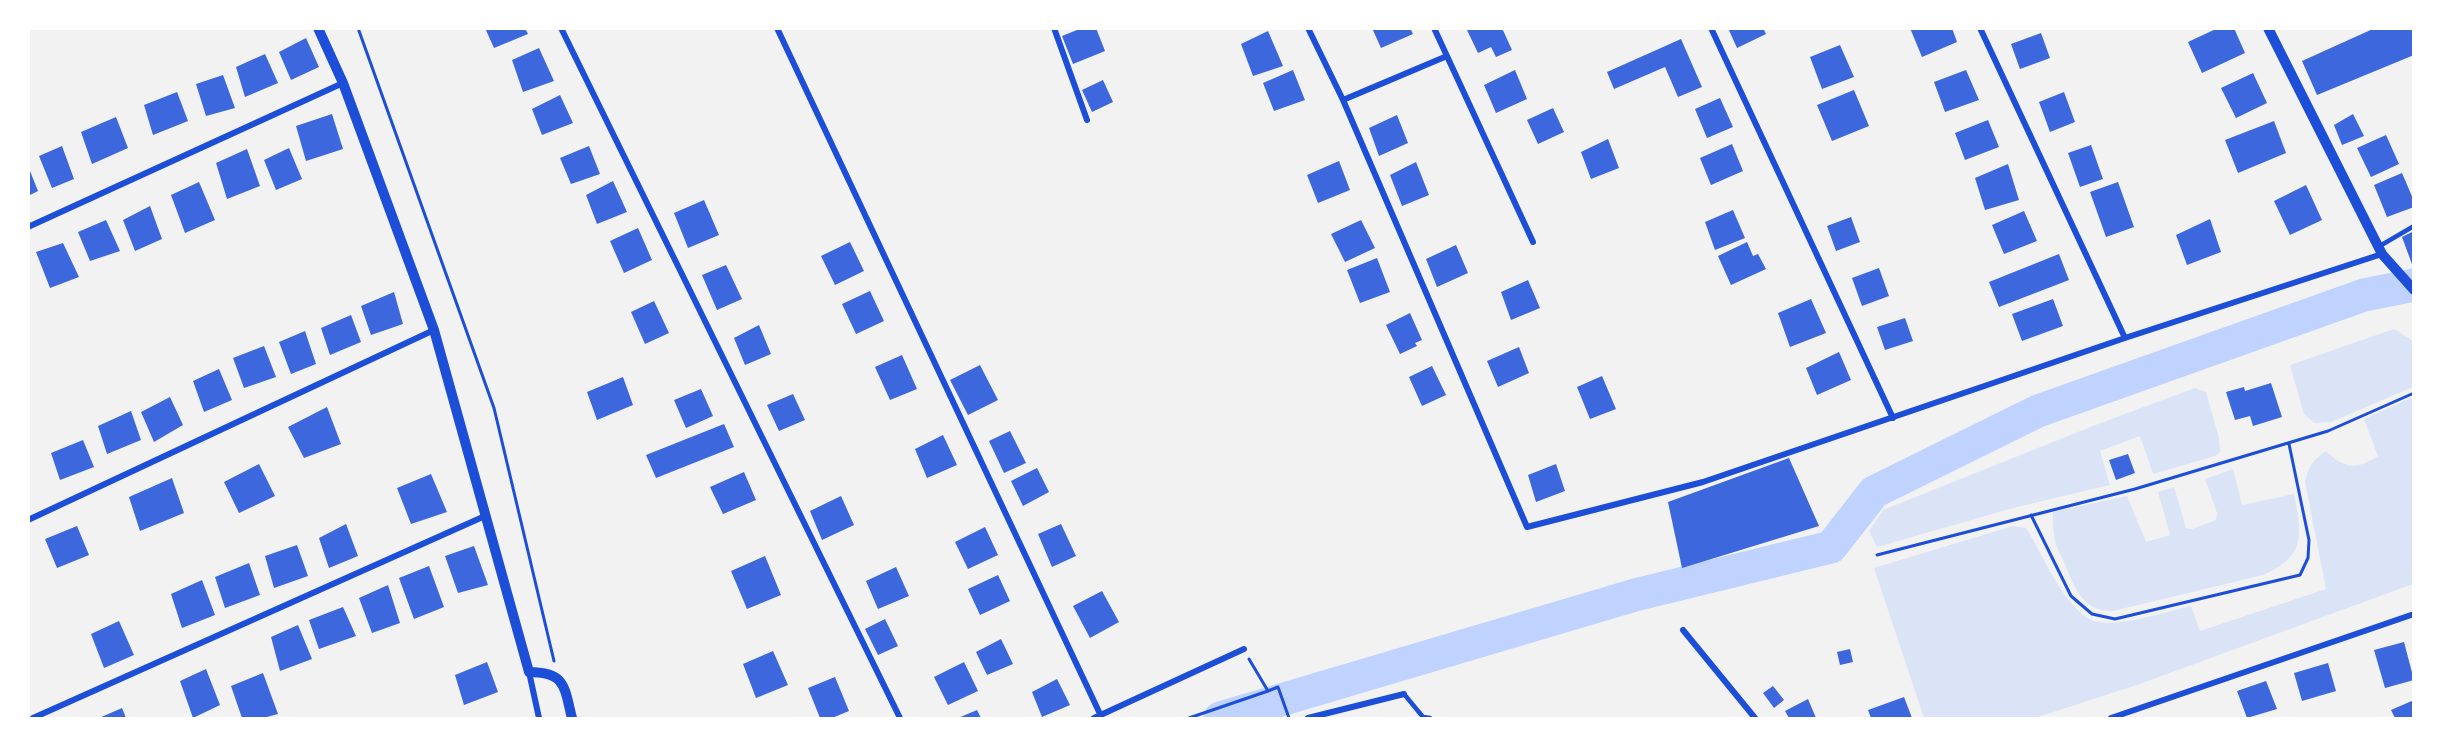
<!DOCTYPE html>
<style>
body{margin:0}
#map{position:relative;width:2442px;height:747px;overflow:hidden;background:#f2f2f2;font-family:Spectral,serif}
canvas{display:block}
.frame{position:absolute;inset:0;border:30px solid #fff;pointer-events:none}
</style>
<div id="map">
<canvas width="2442" height="747"></canvas>
<div class="frame"></div>
</div>
<script>
const ctx = document.querySelector('canvas').getContext('2d');
ctx.lineJoin = 'round';
function paint(path, color) { ctx.fillStyle = color; ctx.fill(path, 'evenodd'); }
function strokePath(path, color, width, dash) { ctx.strokeStyle = color; ctx.lineWidth = width; ctx.lineCap = dash ? 'butt' : 'round'; ctx.setLineDash(dash || []); ctx.stroke(path); }
paint(new Path2D(`
 M2394,329L2413,341V387L2331,422L2314,423L2304,414L2290,365Z
 M2195,388L2206,392L2219,438L2220,452L2215,456L2153,474L2140,436L2100,451L2110,485L2013,508L1877,547L1869,531L1883,510L2098,424Z
 M2413,397V584L2137,685L2035,718H1924L1874,568L2013,526L2026,528C2042,552 2068,618 2099,622C2125,626 2165,612 2191,606L2200,631L2326,589L2305,482C2308,467 2313,460 2326,451C2345,469 2356,470 2378,456L2364,419Z
 M2233,469L2242,505L2294,494C2302,535 2306,557 2263,575L2113,611C2082,612 2074,586 2064,562C2061,555 2056,548 2055,541C2053,532 2053,522 2053,512L2127,496L2146,542L2170,535L2158,492L2174,487L2186,528L2192,529L2216,520L2217,513L2205,479Z`), '#dbe4f7');
strokePath(new Path2D(`
 M1220,718L1635,595L1831,547L1874,492L2038,411L2364,295L2414,285`), '#bfd3fe', 33);
paint(new Path2D(`
 M485,28H525L528,34L494,48Z
 M1082,28H1096L1105,51L1073,64L1062,36Z
 M1372,28H1410L1413,34L1381,48Z
 M1466,28H1502L1512,50L1496,57L1491,47L1478,53Z
 M1728,28H1763L1766,34L1737,48Z
 M1910,28H1952L1957,42L1922,57Z
 M2218,28H2234L2245,53L2202,73L2188,42Z
 M2375,28H2414V55L2317,95L2302,61Z
 M1268,31L1283,66L1253,76L1241,44Z
 M2041,33L2050,58L2020,69L2011,44Z
 M306,38L319,67L291,80L279,52Z
 M1681,39L1702,87L1678,97L1665,67L1614,89L1607,72Z
 M1840,45L1854,77L1822,89L1810,57Z
 M539,48L554,81L523,92L512,60Z
 M265,54L278,83L245,97L236,67Z
 M1293,70L1305,100L1274,111L1263,83Z
 M1515,70L1527,99L1496,113L1484,85Z
 M1966,70L1979,100L1945,112L1934,82Z
 M2253,73L2267,103L2236,118L2221,88Z
 M223,75L235,108L206,116L196,84Z
 M1103,80L1113,102L1092,112L1082,90Z
 M1854,90L1869,126L1832,141L1817,105Z
 M177,92L188,121L153,135L144,105Z
 M2064,92L2075,122L2050,132L2039,102Z
 M560,95L573,123L542,135L532,109Z
 M1720,98L1733,127L1707,138L1695,109Z
 M1553,108L1564,132L1538,144L1527,120Z
 M332,114L343,149L306,161L296,126Z
 M2353,114L2364,136L2342,145L2334,125Z
 M1397,115L1408,143L1379,156L1369,128Z
 M116,117L128,148L92,164L81,132Z
 M1988,120L1999,147L1965,160L1955,133Z
 M2274,121L2286,153L2238,173L2225,140Z
 M2386,135L2399,164L2371,177L2357,148Z
 M1608,139L1619,168L1591,179L1581,152Z
 M1732,144L1743,171L1711,185L1700,158Z
 M2091,145L2103,179L2080,187L2068,153Z
 M62,146L74,179L52,188L39,156Z
 M589,146L600,174L571,184L560,158Z
 M289,148L302,179L276,190L264,160Z
 M247,149L260,186L227,199L216,163Z
 M1339,161L1350,190L1318,203L1307,175Z
 M1416,162L1429,195L1402,206L1390,175Z
 M2008,164L2019,200L1985,210L1975,178Z
 M28,166L38,191L28,196Z
 M2402,173L2414,201V207L2387,217L2374,185Z
 M613,181L627,212L597,224L586,195Z
 M199,182L215,220L185,233L171,195Z
 M2118,182L2134,227L2106,237L2090,192Z
 M2306,185L2322,220L2290,235L2274,201Z
 M704,200L719,235L688,248L674,213Z
 M150,206L162,239L135,251L123,220Z
 M1733,210L1745,238L1715,250L1705,222Z
 M2024,211L2037,241L2004,254L1992,225Z
 M1851,217L1860,242L1836,251L1827,226Z
 M2210,219L2221,252L2187,265L2176,235Z
 M106,220L120,251L90,261L78,232Z
 M1361,220L1375,248L1345,262L1331,234Z
 M638,228L652,260L624,273L610,241Z
 M2414,231V267H2413L2402,237Z
 M850,242L864,271L835,285L821,256Z
 M1747,242L1753,256L1758,254L1766,269L1731,285L1718,256Z
 M63,243L79,277L50,288L36,252Z
 M1456,245L1468,273L1437,287L1426,259Z
 M2059,254L2069,280L1999,307L1989,282Z
 M1377,258L1390,292L1360,303L1347,270Z
 M726,265L742,299L717,310L702,275Z
 M1879,268L1889,296L1862,306L1852,278Z
 M1528,280L1540,308L1511,320L1501,292Z
 M870,291L884,321L856,334L842,304Z
 M394,292L403,324L371,335L361,306Z
 M1811,299L1826,333L1790,347L1778,313Z
 M2053,299L2063,326L2022,341L2012,314Z
 M654,301L669,333L645,344L631,312Z
 M1410,313L1422,340L1415,343L1417,346L1400,354L1386,325Z
 M351,315L361,342L330,355L321,328Z
 M1905,318L1913,341L1885,350L1877,327Z
 M759,325L771,354L745,365L734,338Z
 M305,331L316,364L291,374L279,342Z
 M264,346L276,377L244,388L233,358Z
 M1519,347L1529,373L1498,387L1487,361Z
 M1839,352L1851,380L1817,395L1806,368Z
 M902,355L917,389L890,400L875,367Z
 M980,365L998,400L968,415L950,380Z
 M1432,366L1446,395L1422,406L1409,377Z
 M219,369L232,400L204,412L193,381Z
 M1602,376L1616,409L1590,419L1577,387Z
 M623,377L633,405L597,420L587,392Z
 M2271,383L2282,417L2253,426L2250,416L2235,420L2226,392L2244,387L2245,391Z
 M701,389L713,416L686,428L674,400Z
 M793,394L805,420L779,431L767,405Z
 M170,397L183,425L154,442L141,412Z
 M327,407L341,444L304,458L288,427Z
 M131,411L141,440L107,454L98,426Z
 M724,424L734,447L656,478L646,455Z
 M1010,431L1026,463L1004,473L989,441Z
 M943,435L957,465L927,478L915,449Z
 M83,440L94,467L60,480L51,453Z
 M2128,454L2135,473L2116,480L2109,460Z
 M1789,458L1819,526L1682,568L1668,502Z
 M259,464L275,496L239,513L224,482Z
 M1556,464L1565,491L1536,502L1528,475Z
 M1037,468L1049,492L1023,506L1011,481Z
 M744,472L756,500L723,514L710,487Z
 M431,474L447,512L411,524L397,488Z
 M172,478L184,513L140,531L129,497Z
 M841,496L854,525L822,540L810,511Z
 M346,524L358,556L329,568L319,538Z
 M1061,524L1076,556L1052,567L1038,534Z
 M77,526L89,555L57,568L45,539Z
 M985,527L998,555L968,569L955,542Z
 M297,545L308,576L274,588L265,556Z
 M474,546L488,585L458,593L445,556Z
 M765,556L781,595L747,609L731,571Z
 M249,563L260,595L225,608L215,577Z
 M429,566L444,607L414,619L399,578Z
 M896,567L909,596L878,609L866,581Z
 M998,575L1010,601L980,615L968,589Z
 M202,580L215,615L182,628L171,594Z
 M388,585L400,623L372,633L359,598Z
 M1102,591L1119,622L1090,638L1073,606Z
 M343,607L356,636L319,649L309,620Z
 M885,619L898,646L878,655L865,629Z
 M119,621L134,655L104,668L91,634Z
 M298,625L312,659L280,671L271,637Z
 M1001,639L1013,664L987,675L976,652Z
 M2404,642L2414,680L2385,688L2374,650Z
 M1850,649L1853,662L1840,665L1837,652Z
 M773,651L788,685L756,698L743,664Z
 M487,662L498,692L464,705L455,675Z
 M964,662L978,691L948,705L934,677Z
 M2328,663L2336,691L2302,701L2294,673Z
 M206,669L220,705L193,718L180,681Z
 M263,673L278,714L263,718H242L231,686Z
 M835,677L849,711L832,718H820L808,688Z
 M1057,679L1070,705L1042,717L1032,692Z
 M2266,681L2277,709L2247,718L2237,691Z
 M1773,686L1784,700L1774,708L1763,693Z
 M1904,697L1912,718H1871L1868,710Z
 M1808,699L1816,718H1789L1785,711Z
 M2414,700V718H2395L2391,710Z
 M122,708L126,718H99Z
 M977,710L981,718H958Z`), '#3d67dc');
strokePath(new Path2D(`
 M358,28L494,408L554,661
 M2031,515L2071,596L2092,614L2115,619L2300,575L2308,558L2309,540L2289,444
 M1877,555L2135,489L2328,431L2414,393
 M1249,659L1268,691L1278,687L1289,718
 M1189,718L1268,691`), '#1d4ed8', 3);
strokePath(new Path2D(`
 M2378,247L2414,226
 M1404,694L1423,717L1430,718`), '#1d4ed8', 4.5);
strokePath(new Path2D(`
 M561,28L900,718
 M777,28L1101,716
 M1054,28L1087,120
 M1308,28L1343,100L1527,527L1703,482L2125,338L2382,254
 M1434,28L1533,242
 M1711,28L1893,418
 M1980,28L2125,338
 M1343,100L1447,56
 M28,227L343,83
 M28,520L434,330
 M1683,630L1755,718
 M529,672L539,718
 M33,718L485,516
 M1094,718L1244,649
 M1308,718L1404,694
 M2111,718L2414,614`), '#1d4ed8', 6);
strokePath(new Path2D(`
 M318,28L343,83L434,330L529,672C566,672 564,687 572,718
 M2268,28L2382,254L2414,290`), '#1d4ed8', 10);
</script>
